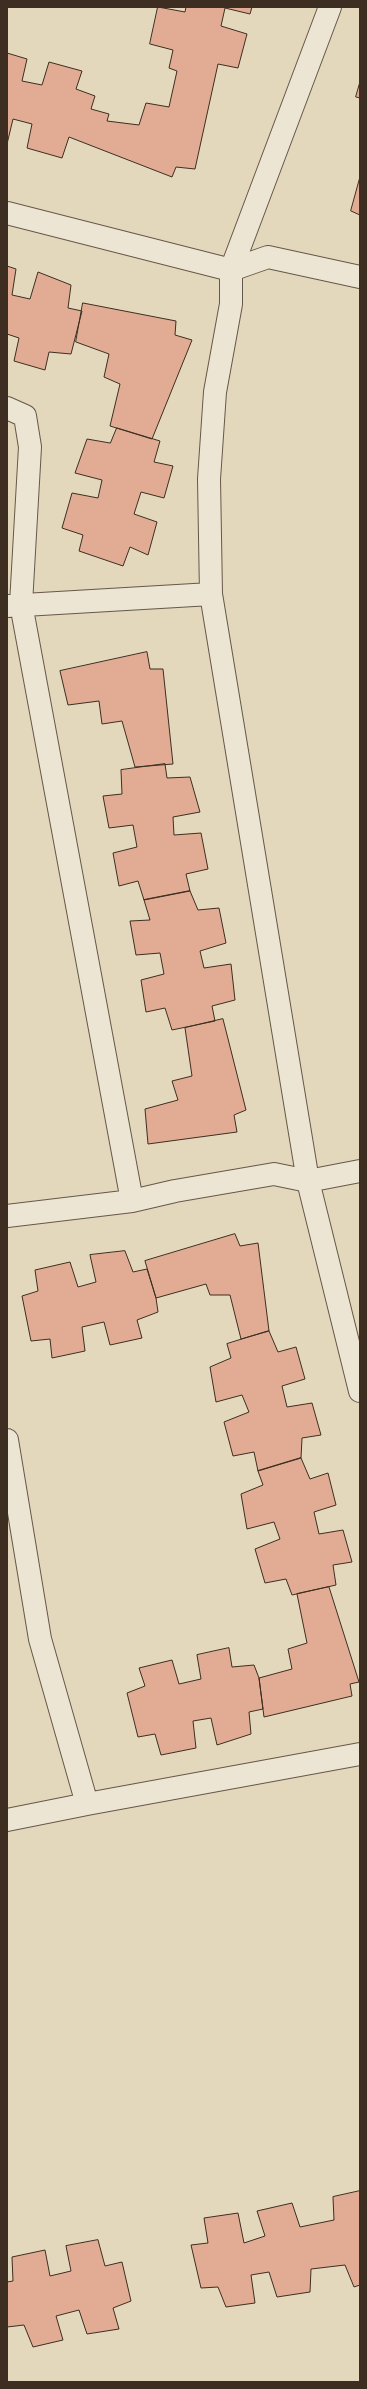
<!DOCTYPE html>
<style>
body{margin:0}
#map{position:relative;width:367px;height:2389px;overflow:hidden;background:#e3d7bc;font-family:"Gentium Book Plus",serif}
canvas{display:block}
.frame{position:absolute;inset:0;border:8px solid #3d2e21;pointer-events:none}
</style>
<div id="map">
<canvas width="367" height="2389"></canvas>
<div class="frame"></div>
</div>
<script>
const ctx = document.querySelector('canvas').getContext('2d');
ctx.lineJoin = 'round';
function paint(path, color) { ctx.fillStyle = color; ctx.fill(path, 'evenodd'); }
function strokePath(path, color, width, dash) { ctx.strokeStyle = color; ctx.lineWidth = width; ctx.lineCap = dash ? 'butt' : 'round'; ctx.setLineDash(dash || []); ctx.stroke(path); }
const building = new Path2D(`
 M158,7L185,12L186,7H252L250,14L225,8L221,26L247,34L238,68L218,64L195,169L176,167L172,177L69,137L62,158L27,148L32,124L13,119L7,144V53L27,59L22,81L42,85L49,62L82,71L76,89L95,96L91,109L109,114L107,121L139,125L146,103L169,107L177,71L169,68L173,50L150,44Z
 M360,82V98L356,97Z
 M360,177V215L351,211Z
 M7,266L16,269L12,295L30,299L38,272L71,285L68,308L82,311L71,354L49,352L45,370L14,361L19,338L7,334Z
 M83,303L176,321L175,335L192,340L152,439L110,426L120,384L104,377L109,354L76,342Z
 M117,428L160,441L154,462L173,466L164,498L141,492L134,514L157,522L148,555L130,547L123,566L79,551L83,535L62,528L72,493L98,498L102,480L75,473L87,439L110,443Z
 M147,652L150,669H163L173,764L135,767L122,721L102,724L99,701L68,705L60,671Z
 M165,764L167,778L190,777L200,812L173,817L174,835L201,833L208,869L186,874L190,891L144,900L138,881L119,886L113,853L137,847L133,825L109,828L103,796L122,794L121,770Z
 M190,891L198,910L219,908L226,943L200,951L204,968L231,964L235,1000L212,1006L215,1021L172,1030L165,1008L146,1012L141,980L164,974L160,953L136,955L130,921L150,920L144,900Z
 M223,1019L246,1110L234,1115L237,1132L148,1144L145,1109L178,1100L172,1081L192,1076L185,1028Z
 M235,1234L240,1246L258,1243L269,1331L241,1339L230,1295H210L206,1284L156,1298L145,1261Z
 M125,1251L133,1272L147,1269L156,1298L158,1312L137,1320L142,1338L110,1345L104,1322L82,1327L85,1351L52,1358L50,1339L31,1341L22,1296L38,1291L35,1270L70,1262L78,1287L96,1282L90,1255Z
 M269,1331L278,1352L296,1347L305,1379L282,1386L287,1407L312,1403L321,1435L302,1438L301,1458L258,1471L254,1452L233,1456L224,1422L249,1412L242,1395L216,1402L210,1367L231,1358L227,1344Z
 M301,1458L310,1479L328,1473L336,1505L314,1512L319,1534L343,1530L352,1562L333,1565L336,1585L292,1595L286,1579L265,1583L255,1549L280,1539L274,1522L247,1529L241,1494L263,1485L258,1471Z
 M329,1587L359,1682L350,1684L352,1696L264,1717L259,1678L292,1669L288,1649L307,1643L297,1594Z
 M229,1648L232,1667L254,1665L259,1678L263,1709L249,1712L251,1734L217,1745L211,1718L193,1721L196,1748L161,1755L155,1734L138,1737L127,1693L145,1686L139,1668L172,1660L179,1684L201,1679L197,1655Z
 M360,2191V2285L354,2287L345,2265L311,2269L310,2292L277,2297L269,2272L251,2275L255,2303L226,2307L218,2287L201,2288L191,2245L208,2243L204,2218L238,2213L244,2243L265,2236L257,2211L292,2203L300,2227L334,2220L333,2197Z
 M98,2240L105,2266L122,2262L131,2301L113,2308L119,2329L87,2334L79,2310L56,2316L63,2340L33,2347L24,2325L7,2327V2282L13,2281L12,2257L45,2250L50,2276L71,2271L66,2246Z`);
paint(building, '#e1ac93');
strokePath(building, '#3d2e21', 1);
const street = new Path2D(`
 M330,7L231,270V304L215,392L209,479L211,594L308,1181L360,1391
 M7,213L231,270L268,257L360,277
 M7,408L25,416L30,447L21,604L132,1201
 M7,606L211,594
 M7,1216L132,1201L175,1191L274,1174L308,1181L360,1171
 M7,1440L40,1639L87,1804L360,1754
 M7,1820L87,1804`);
strokePath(street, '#665848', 24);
strokePath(street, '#ede5d3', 22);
</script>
